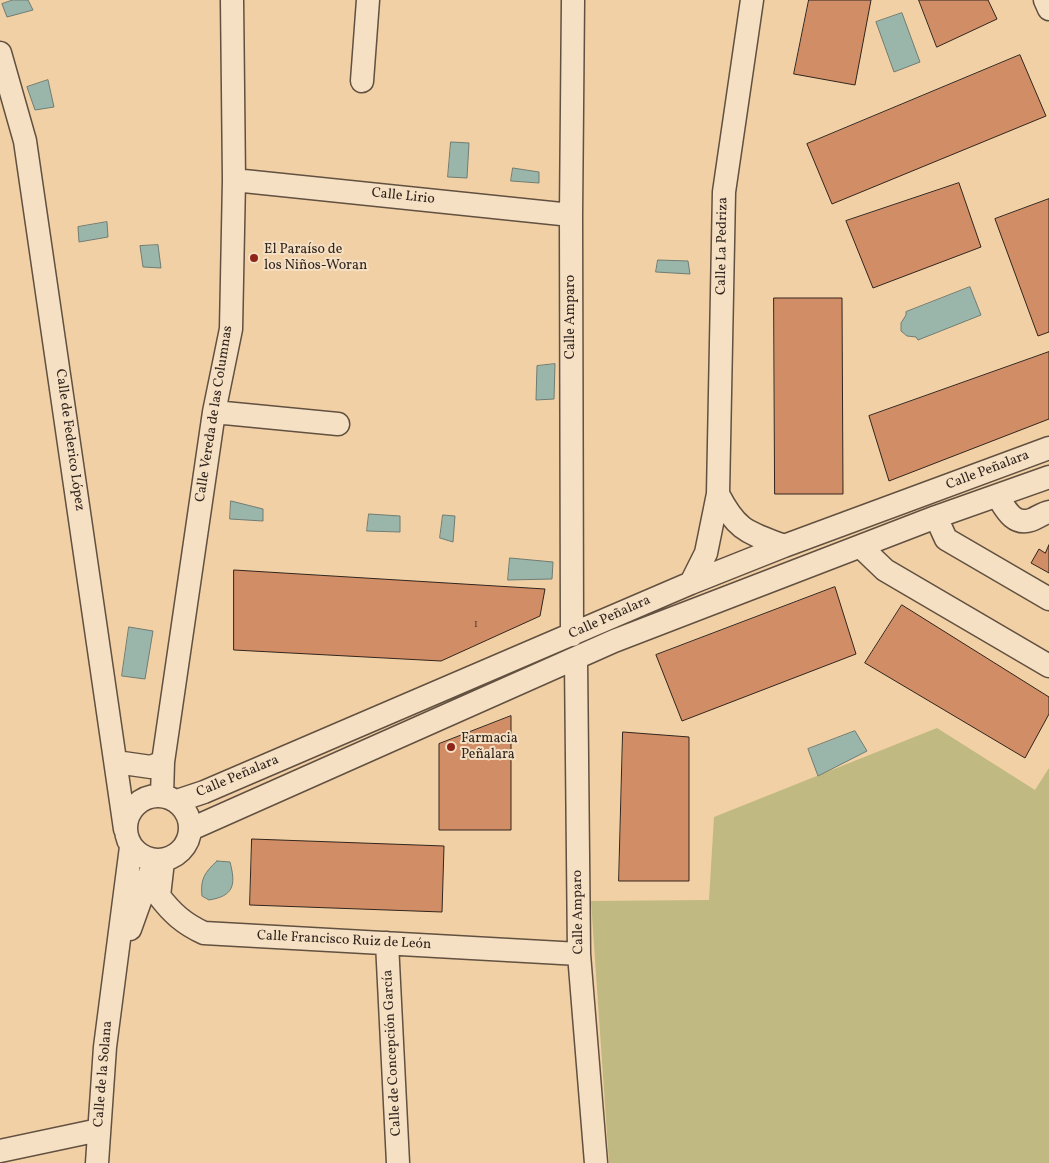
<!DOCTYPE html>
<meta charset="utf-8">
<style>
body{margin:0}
canvas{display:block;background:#f0d0a4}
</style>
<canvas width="1049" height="1163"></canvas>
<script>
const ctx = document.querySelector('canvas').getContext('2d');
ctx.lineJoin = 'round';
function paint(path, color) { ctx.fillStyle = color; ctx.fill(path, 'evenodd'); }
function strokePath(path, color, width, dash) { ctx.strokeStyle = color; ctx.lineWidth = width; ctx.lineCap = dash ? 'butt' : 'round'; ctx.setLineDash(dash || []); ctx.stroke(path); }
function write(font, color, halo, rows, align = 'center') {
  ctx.font = font + ' Vollkorn,serif'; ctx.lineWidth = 4; ctx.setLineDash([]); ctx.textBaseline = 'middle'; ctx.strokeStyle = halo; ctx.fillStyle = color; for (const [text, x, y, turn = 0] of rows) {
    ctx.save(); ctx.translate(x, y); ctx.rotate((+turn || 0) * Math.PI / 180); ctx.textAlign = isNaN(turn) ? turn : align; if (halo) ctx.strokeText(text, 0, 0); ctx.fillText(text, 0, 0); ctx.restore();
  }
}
paint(new Path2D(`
 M937,728L1035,790L1049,768V1163H609L591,901L709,900L714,817Z`), '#c0b981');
const water = new Path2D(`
 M13,0H28L33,10L7,17L2,4Z
 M902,13L920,62L894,72L876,22Z
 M48,80L54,107L35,110L27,87Z
 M451,142L469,143L467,178L448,177Z
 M513,168L539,172V183L511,181Z
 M107,222L108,237L79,242L78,227Z
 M158,245L161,268L143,267L140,246Z
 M658,260L688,261L690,274L656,272Z
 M970,287L981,315L918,340L916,337L907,336L901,331V323L906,315V312Z
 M555,364L554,399L536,400L537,366Z
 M231,501L263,509V521L230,519Z
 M369,514L400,516V532L367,531Z
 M443,515L455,516L453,542L440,538Z
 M510,558L553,562L552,579L508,580Z
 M129,627L153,631L145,679L122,676Z
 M855,731L867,751L818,776L808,749Z
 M217,861L230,862C236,885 234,896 209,900L202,896C200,879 205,872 217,861Z`);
paint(water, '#9ab6ab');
strokePath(water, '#707c73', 1);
const building = new Path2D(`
 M809,0H871L855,85L794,74Z
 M919,0H988L997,19L937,47Z
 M1020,55L1046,116L832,204L807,144Z
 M959,183L981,247L873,288L846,221Z
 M1049,199V332L1038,336L995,219Z
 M774,298H842L843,494H775Z
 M1049,352V419L889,481L869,416Z
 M1049,545V573L1031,563L1039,549L1045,553Z
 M234,570L545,589L540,616L441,661L234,650Z
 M835,587L856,654L682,721L656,655Z
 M902,605L1049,697V714L1025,758L865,663Z
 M511,716V830H439V744Z
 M623,732L689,737V881H619Z
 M252,839L444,846L442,912L250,905Z`);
paint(building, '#d18d65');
strokePath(building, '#32251e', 1);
const minor = new Path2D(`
 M1045,0L1049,9
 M0,53L25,141L125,829
 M362,81L368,0
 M234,180L571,215
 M214,412L338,424
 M718,494L724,192L752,0
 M998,497C1005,508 1013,526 1031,520C1037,518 1043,513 1049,512
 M936,517L946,539L1049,599
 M861,547L885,570L1049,666
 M691,583L706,553L718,494C737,531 747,532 784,546
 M572,635L571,215L573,0
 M576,660L579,954L596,1163
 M116,762L151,767L163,762
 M126 828a32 32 0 1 1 64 0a32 32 0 1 1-64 0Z
 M162,796L163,762L214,412L231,329L234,180L232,0
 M177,801L204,792L691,583L784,546L1049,448
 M191,829L614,641L936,517L1049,477
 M163,861L159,896C172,913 184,924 204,933L579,954
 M130,929L154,862
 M387,943L398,1163
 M0,1151L99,1130
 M97,1163L105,1047L131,847`);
strokePath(minor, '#625040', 25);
strokePath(minor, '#f5e0c4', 22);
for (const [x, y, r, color] of [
 [254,258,5,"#8f2418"],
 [451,747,5,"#8f2418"]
]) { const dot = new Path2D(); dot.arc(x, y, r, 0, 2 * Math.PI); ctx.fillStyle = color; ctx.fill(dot); strokePath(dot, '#f5e0c4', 2); }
write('11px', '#5a3f30', null, [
 ["1",476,625]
]);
write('14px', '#32251e', '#f5e0c4', [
 ["Calle Lirio",403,197,6],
 ["Calle La Pedriza",723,246,-89],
 ["Calle Amparo",571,317,-90],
 ["Calle Vereda de las Columnas",215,414,-81],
 ["Calle de Federico López",69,440,82],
 ["Calle Peñalara",988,471,-21],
 ["Calle Peñalara",610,618,-24],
 ["Calle Peñalara",238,777,-23],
 ["Calle Amparo",579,912,-91],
 ["Calle Francisco Ruiz de León",344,941,3],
 ["Calle de Concepción García",393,1053,-93],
 ["Calle de la Solana",104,1074,-85]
]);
write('14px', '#32251e', '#f5e0c4', [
 ["El Paraíso de",264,250],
 ["los Niños-Woran",264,266],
 ["Farmacia",461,739],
 ["Peñalara",461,755]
], 'left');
</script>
